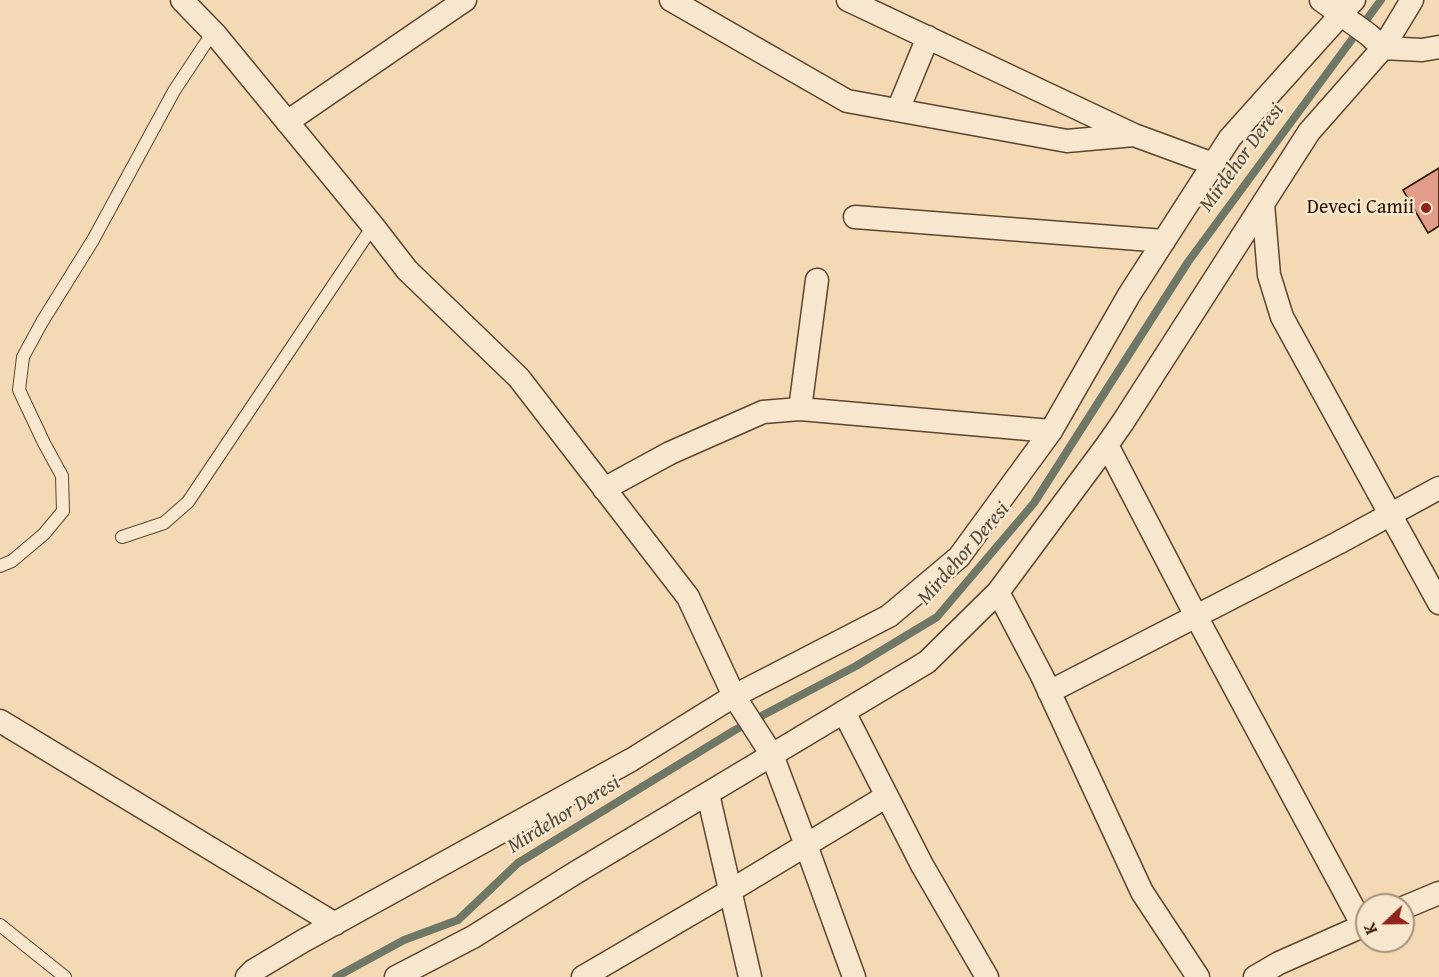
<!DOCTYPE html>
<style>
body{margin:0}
#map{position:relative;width:1439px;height:977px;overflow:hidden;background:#f3dab4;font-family:"Gentium Book Plus",serif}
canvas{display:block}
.north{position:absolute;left:1355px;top:893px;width:60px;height:60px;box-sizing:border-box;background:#f7e7ce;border:2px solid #a6927c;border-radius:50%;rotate:248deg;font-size:16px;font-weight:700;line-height:24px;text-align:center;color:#2d1202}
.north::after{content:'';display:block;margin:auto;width:21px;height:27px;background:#8f2418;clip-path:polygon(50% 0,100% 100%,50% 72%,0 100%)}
</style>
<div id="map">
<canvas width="1439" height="977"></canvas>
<div class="north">K</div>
</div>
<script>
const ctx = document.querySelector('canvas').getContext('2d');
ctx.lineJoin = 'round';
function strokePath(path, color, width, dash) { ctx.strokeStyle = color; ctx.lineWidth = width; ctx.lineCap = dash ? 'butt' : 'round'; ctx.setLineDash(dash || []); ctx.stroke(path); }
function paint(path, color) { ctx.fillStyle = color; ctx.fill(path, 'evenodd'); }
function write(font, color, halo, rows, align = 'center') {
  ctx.font = font + ' "Gentium Book Plus",serif'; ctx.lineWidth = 5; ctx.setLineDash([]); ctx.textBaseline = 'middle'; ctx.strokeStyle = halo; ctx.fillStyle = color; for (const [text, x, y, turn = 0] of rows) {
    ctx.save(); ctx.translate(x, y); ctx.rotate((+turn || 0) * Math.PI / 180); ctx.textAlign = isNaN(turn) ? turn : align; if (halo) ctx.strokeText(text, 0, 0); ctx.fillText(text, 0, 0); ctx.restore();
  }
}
strokePath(new Path2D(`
 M336,977L404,940L458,920L518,863L735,730L856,666L937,617L1034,503L1188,262L1381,0`), '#6f7767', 8);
const building = new Path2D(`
 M1439,168V226L1428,233L1403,190Z`);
paint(building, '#e29c88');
strokePath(building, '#2d1202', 1.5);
const service = new Path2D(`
 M122,537L164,523L188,502L373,226
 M0,566L12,561L44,534L63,511L62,476L44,443L19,390L23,357L42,322L93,240L174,91L213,32
 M0,925L65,977`);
const minor = new Path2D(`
 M182,0L215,34L373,226L407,270L519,378L688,597L734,696L772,755L806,845L854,977
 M671,0L847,101L1067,141L1134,135
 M848,0L1134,135L1213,164
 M1321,0L1369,35L1383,48L1412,0
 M898,110L928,37
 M287,122L465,0
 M1263,204L1269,275L1282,317L1439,603
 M855,217L1164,241
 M800,409L1051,431
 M1107,445L1196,616L1363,926
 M604,489L670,453L763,412L800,409L817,280
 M998,592L1042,676L1142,892L1198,977
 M1049,692L1338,543L1439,488
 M844,712L922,865L987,977
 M0,721L335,924
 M708,794L750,977
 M1403,908L1439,893
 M247,977L253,971L303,941L631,760L734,696L889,616L959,557L1051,431L1129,295L1230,138L1354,0
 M396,977L473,937L575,873L927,662L998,592L1107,445L1123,422L1309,132L1383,48L1422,50L1439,47
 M583,977L730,891L887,796
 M1255,977L1279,963L1367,924`);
strokePath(service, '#5e442e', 14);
strokePath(minor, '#5e442e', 25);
strokePath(service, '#f7e7ce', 12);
strokePath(minor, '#f7e7ce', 22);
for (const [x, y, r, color] of [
 [1426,208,6,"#8f2418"]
]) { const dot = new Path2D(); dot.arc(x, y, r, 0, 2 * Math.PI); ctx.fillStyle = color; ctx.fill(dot); strokePath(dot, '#f7e7ce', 2); }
write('20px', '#2d1202', '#f7e7ce', [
 ["Deveci Camii",1414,208]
], 'right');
write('italic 21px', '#544d3d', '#f7e7ce', [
 ["Mirdehor Deresi",1242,158,-54],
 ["Mirdehor Deresi",964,554,-49],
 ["Mirdehor Deresi",564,815,-32]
]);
</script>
